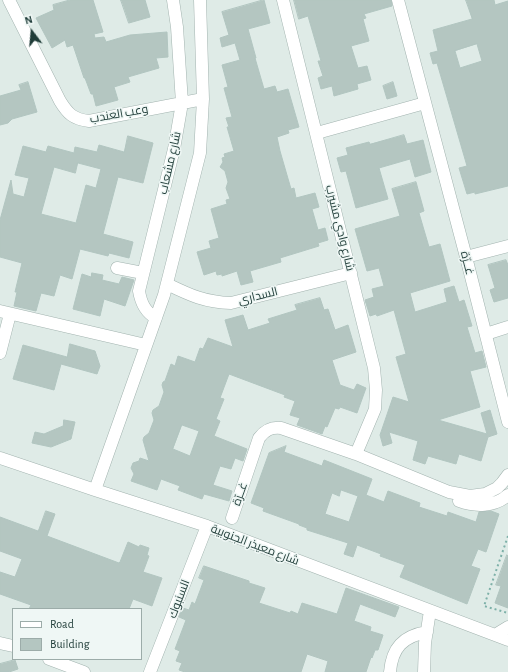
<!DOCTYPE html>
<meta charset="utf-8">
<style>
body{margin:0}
#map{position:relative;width:508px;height:672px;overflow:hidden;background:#dfebe7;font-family:"Alegreya Sans",sans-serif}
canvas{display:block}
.legend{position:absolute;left:12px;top:608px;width:130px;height:52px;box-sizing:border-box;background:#eff7f5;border:1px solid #9caca9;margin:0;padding:5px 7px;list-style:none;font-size:12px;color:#1f3c38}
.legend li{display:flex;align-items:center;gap:8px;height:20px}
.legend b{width:20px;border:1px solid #9caca9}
.north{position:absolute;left:12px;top:12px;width:40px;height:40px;-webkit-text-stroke:3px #eff7f5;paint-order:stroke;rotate:344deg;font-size:11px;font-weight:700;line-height:16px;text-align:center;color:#1f3c38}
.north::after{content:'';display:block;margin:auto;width:14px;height:18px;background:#1f3c38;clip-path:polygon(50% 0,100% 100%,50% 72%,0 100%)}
</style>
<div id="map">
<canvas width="508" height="672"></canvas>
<ul class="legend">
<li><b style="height:5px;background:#fff"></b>Road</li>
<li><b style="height:11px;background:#b4c6c1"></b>Building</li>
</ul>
<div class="north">N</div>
</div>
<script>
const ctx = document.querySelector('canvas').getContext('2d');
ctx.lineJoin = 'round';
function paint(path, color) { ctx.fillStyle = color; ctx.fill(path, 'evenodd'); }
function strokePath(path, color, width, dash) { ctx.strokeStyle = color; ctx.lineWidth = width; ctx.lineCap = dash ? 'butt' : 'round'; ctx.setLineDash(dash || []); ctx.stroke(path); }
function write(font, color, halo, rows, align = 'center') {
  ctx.font = font + ' "Alegreya Sans",Cairo,sans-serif'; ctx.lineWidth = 3; ctx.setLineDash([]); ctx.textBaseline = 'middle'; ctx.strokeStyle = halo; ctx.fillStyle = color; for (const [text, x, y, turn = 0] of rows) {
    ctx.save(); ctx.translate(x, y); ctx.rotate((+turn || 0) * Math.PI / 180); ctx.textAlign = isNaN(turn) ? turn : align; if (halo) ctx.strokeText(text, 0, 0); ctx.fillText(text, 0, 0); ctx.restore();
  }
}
const building = new Path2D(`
 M70,0H93L103,32L94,34L95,38L104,37L106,42L130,35L167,32L168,57L156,58L159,68L128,77L130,82L114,87L118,100L96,106L93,94H91L85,78H84L73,45L67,47L65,40L52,48L36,18L54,10L53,5Z
 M121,0H145L150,17L129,23Z
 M264,0L270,23L248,29L256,58H255L264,89L275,86L277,92L288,89L299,127L288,130L289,133L277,137L280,151L291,189L294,188L296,198L315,193L319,207L312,209L318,230L325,228L328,240L318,243L319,246L280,258L281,262L250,271L253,282L241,285L237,271L222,276V274L217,275L216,271L204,275L197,252L211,248L209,241L219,238L211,209L227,204L226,200L230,199L226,188L228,182L225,171L220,167L223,162L222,158L225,157L224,154L234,151L227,127H229L226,118L232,117L224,88L228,87L222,65L240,60L235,43L222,47L220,38L229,35L222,12Z
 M294,0H391L392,6L364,14L366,18L363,19L369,41L351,46L358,68L367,66L371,80L357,84L358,89L334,96L332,86L321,89L318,78L323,76L318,61H321L308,16L299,19Z
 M466,0H494L495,5L508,1V186L475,194V192L467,194L459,168L467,166L437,63L433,64L430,53L438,51L433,30L472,19ZM477,44L482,61L460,68L455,51Z
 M28,82L37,112L12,119L8,123L0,125V96L21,90L19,85Z
 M393,82L397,96L387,99L383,86Z
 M404,135L407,144L423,140L431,172L415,177L410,159L379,168L388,199L356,208L346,171L341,172L337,158L348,155L346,148L369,142L370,144Z
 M128,136L153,143L143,183L118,177L103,234L133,242L129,258L109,253L108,256L80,249L72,279L60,275L54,296L41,293L36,311L14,306L17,292H15L22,263L0,257V220L11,180L13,194L24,197L29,178L15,175L23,146L46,152L48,146L74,153L75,147L97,152L99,145L124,152ZM78,163L101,169L96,188L86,185L76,223L41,214L54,167L75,173Z
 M416,182L424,211L419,213L429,247L440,244L450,281L410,293L415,312L447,302L444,289L454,286L459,302L464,300L472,326L467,327L475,353L482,351L486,367L470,371L480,407L438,420L487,434L481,413L490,410L497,434L488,437L481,461L459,454L456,464L428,456L425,464L413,460L418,441L389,432L392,443L383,446L380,435L393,397L409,402L396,357L406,354L394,310L377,316L376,314L370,316L365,300L374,297L372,289L384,286L379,268L367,271L355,229L400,216L392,189Z
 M506,260L508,265V298L494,302L490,290L495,288L488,265Z
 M92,273L103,275L102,280L119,284L122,277L134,280L125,306L104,299L100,316L73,309L82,274L91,277Z
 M320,298L324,310L328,309L335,330L348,325L356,352L332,360L340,385L354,390L357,384L366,388L357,413L340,407L339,409L335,408L327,427L325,426L322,434L297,425L300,418L290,415L295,401L284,397L285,395L229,374L220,398L224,399L216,419L220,421L214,436L247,449L243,461L235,458L231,469L220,466L213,485L232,491L229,501L204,494L202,499L178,490L180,486L161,479L157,490L131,481L134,474L131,468L133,463L139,461L140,458L149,461L143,440L144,437L149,433L154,420L152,413L153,410L159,406L164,392L162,385L163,382L165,381L171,364L175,366L178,356L195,362L200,348L203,349L208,338L233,347L225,320L243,315L248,330L270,323L268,319L297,310L295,305ZM182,425L199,431L190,456L173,449Z
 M70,344L95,351L100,366L97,374L61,364L54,390L13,379L23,345L67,357Z
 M64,420L75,422L71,439L51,447L32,443L35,432L44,434L63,426Z
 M286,446L284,452L322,466L324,460L372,479L366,495L384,502L388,491L420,503L419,507L447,516L448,512L476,522L479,512L491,511L499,514L486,552L478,549L471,566L480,569L467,604L400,577L405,565L380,556L381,554L357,545L353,557L344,554L348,543L307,530V528L299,525V524L263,511L264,508L251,503L269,453ZM341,490L358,496L349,522L325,514L332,493L339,496Z
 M46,511L55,514L47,536L119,563L120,562L128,542L139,547L140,545L149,548L147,555L149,556L143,572L162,578L152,606L133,599L129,609H29L31,605L0,594V572L15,577L22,559L0,551V517L38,531Z
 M507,555L508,556V608L495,603L501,586L496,585Z
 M204,566L249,581V583L265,588L259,603L290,613L291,611L298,614L302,603L337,614L346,588L399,607L395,617L360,604L354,621L371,627L370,631L383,635L378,650H375L372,658L371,657L366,672H325L328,661L307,654L301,672H185L179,670L182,663L176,661L180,651L175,649L186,620L179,617L183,608L189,610L192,602L195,604L204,580L199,578Z
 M15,660L18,669L9,672H0V664Z`);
paint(building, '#b4c6c1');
strokePath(building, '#b1c5c0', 1);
const minor = new Path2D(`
 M9,0L60,101C68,114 73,119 89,121L203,99
 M283,0L374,368L376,390L375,409L356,454
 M398,0L466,257L508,422
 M317,133L425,103
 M466,257L508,246
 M117,268L143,273
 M167,284C190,295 204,302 231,303L351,273
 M0,311L146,345
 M156,318C145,312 141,303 139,291L174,149L182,103L177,27L173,0
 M486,334L508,327
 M0,353L10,314
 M0,458L95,490L207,526L508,640
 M95,490L164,295L200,153L203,99L200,0
 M459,501C475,507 495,507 508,495
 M232,518L259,438C265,430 271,427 281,428L356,454L449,492L470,496L485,494L497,488L502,483L508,475
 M495,635L508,627
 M0,643L13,646
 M49,659L84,672
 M150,672L207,526
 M390,672C392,648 403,636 427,632
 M424,672L425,643L430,611`);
strokePath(minor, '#a2b3af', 13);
strokePath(new Path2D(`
 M508,536L484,606L508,613`), '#7db0a8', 2, [2, 3]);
strokePath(minor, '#fff', 12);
write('12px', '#1f3c38', '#eff7f5', [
 ["وعب العندب",119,114,-10],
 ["شارع مشعاب",170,163,-77],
 ["شارع وادي مشيرب",340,228,76],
 ["غــرّة",467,263,76],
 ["السداري",258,296,-14],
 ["غــرّة",240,494,-71],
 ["شارع معيذر الجنوبية",255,545,21],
 ["السنبوك",179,599,-69]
]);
</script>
